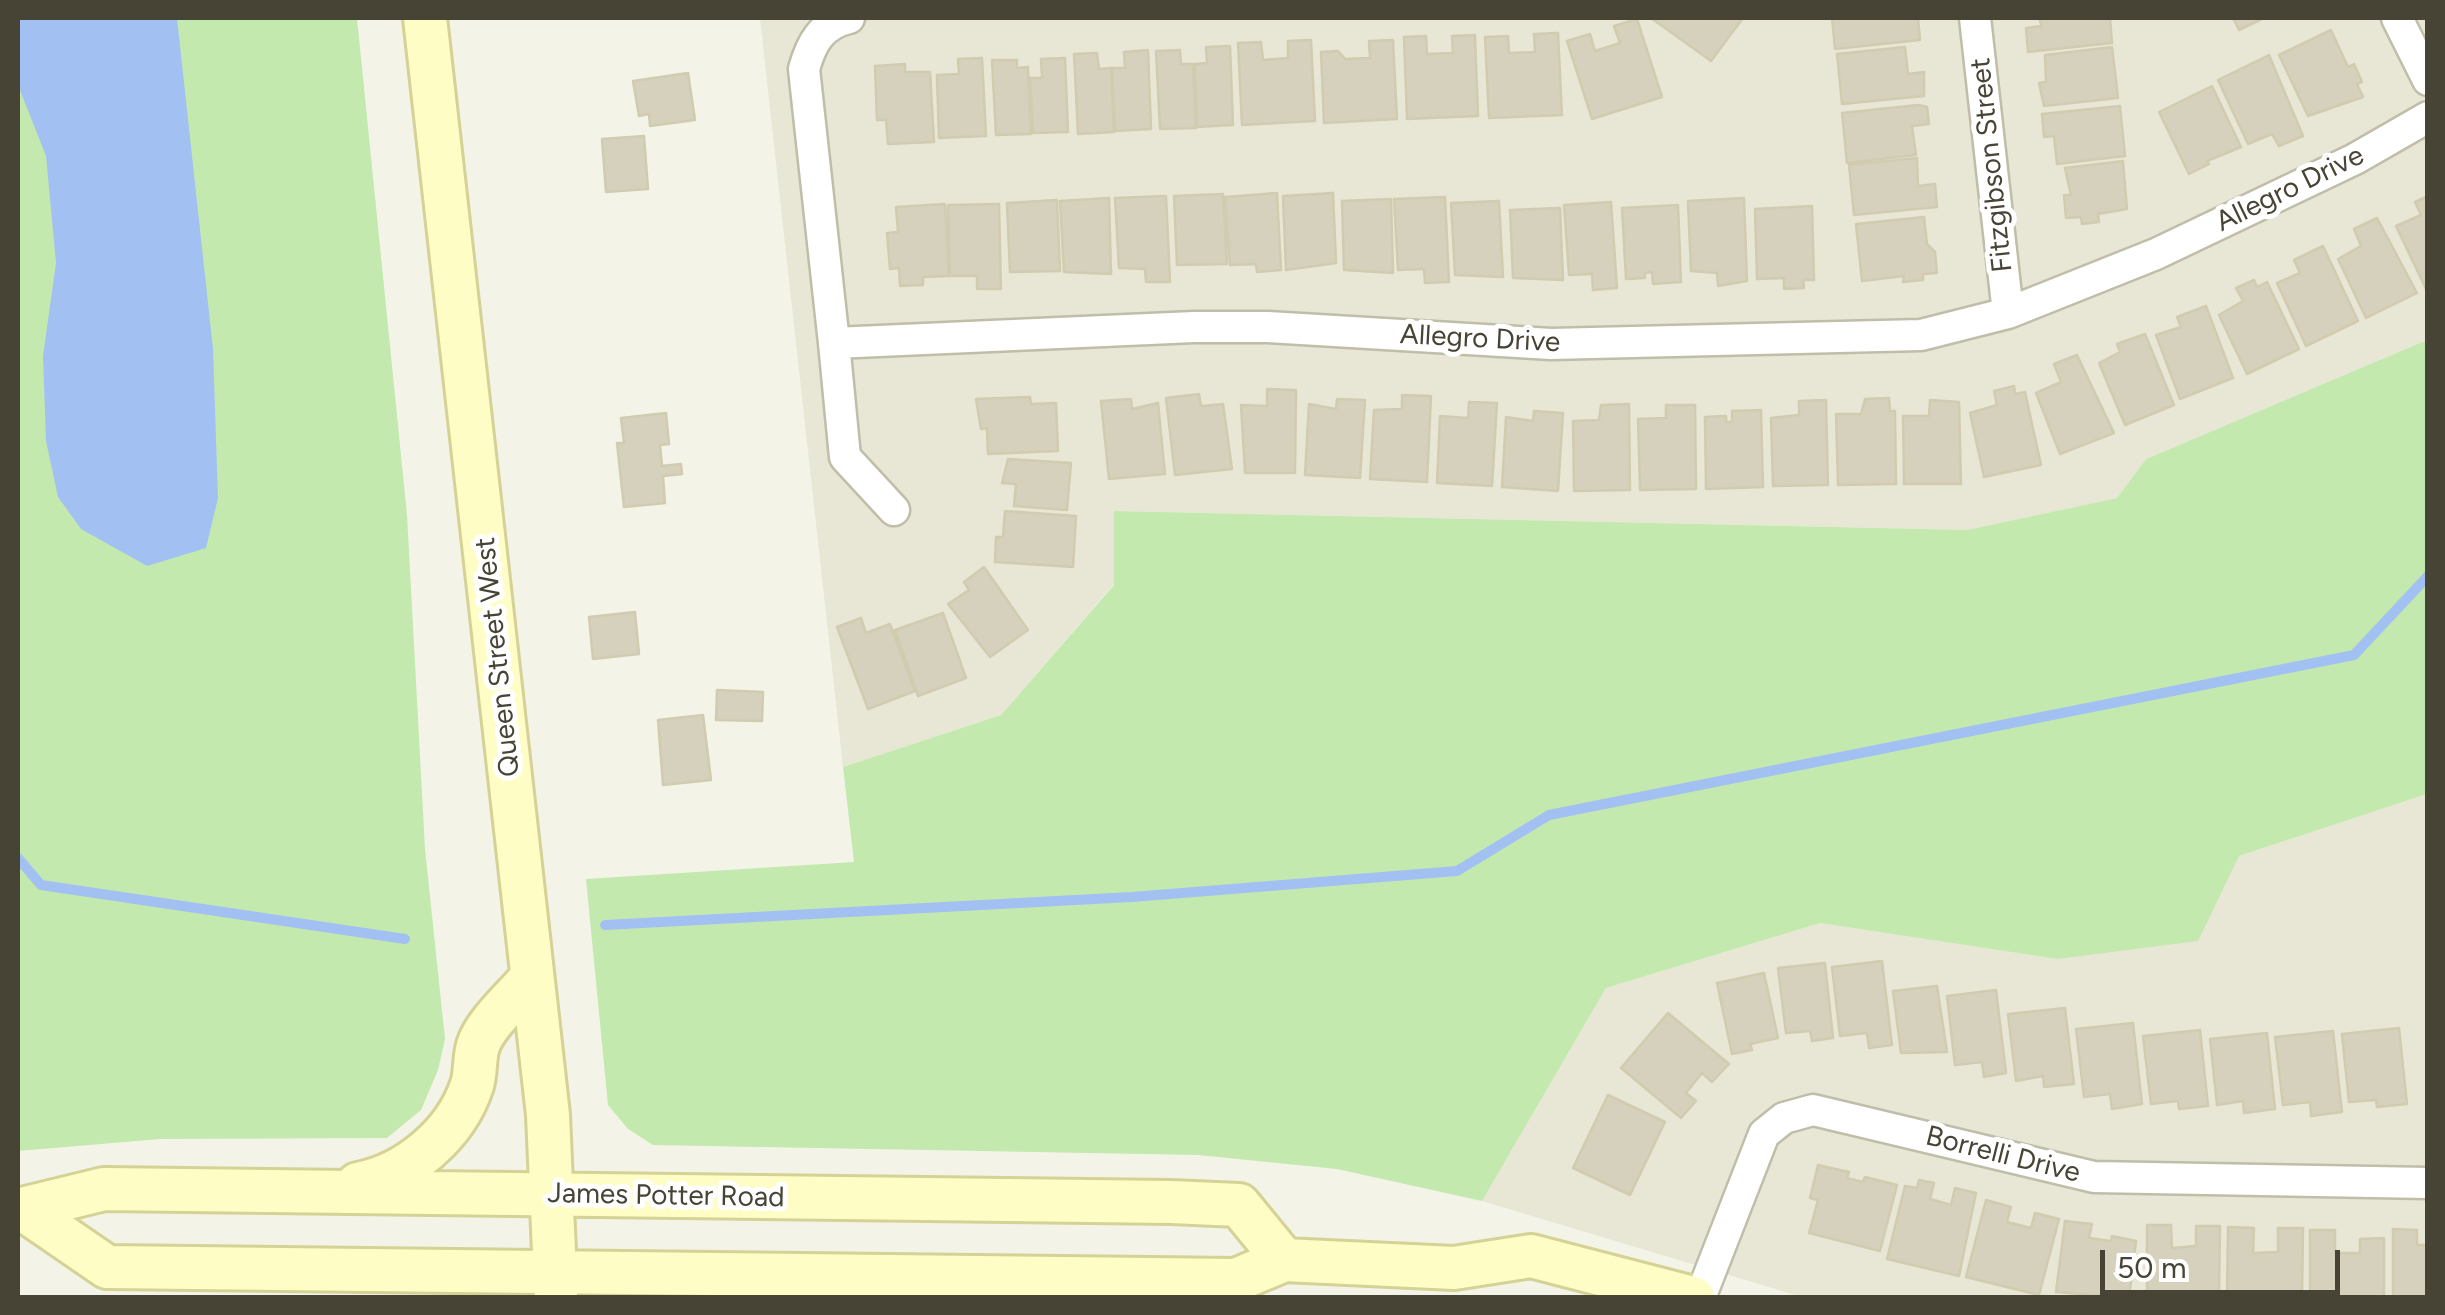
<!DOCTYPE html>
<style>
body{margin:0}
#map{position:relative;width:2445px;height:1315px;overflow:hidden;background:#f4f3e7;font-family:Figtree,sans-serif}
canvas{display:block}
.frame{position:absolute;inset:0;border:20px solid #474436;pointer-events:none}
.scale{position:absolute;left:2100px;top:1250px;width:240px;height:45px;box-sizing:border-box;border:5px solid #474436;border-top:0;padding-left:12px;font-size:30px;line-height:35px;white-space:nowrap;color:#474436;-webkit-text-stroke:8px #fff;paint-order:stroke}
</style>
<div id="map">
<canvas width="2445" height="1315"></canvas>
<div class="frame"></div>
<div class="scale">50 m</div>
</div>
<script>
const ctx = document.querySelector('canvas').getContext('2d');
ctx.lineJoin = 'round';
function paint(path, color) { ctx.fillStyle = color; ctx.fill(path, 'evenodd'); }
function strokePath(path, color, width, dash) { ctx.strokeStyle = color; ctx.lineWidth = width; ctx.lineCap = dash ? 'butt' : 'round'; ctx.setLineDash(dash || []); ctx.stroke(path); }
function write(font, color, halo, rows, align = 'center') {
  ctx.font = font + ' Figtree,sans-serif'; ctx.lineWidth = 10; ctx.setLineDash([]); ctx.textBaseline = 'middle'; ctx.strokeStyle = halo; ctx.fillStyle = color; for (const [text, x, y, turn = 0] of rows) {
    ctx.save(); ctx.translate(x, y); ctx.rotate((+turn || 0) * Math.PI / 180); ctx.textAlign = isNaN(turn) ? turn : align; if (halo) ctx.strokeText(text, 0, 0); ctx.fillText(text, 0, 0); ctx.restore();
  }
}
paint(new Path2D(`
 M760,18H2427V340L2146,459L2117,498L1967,530L1115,511L1114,584L1001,715L843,767Z
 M2427,794V1297H1802L1482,1201L1606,988L1820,923L2057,959L2239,856Z`), '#e8e6d5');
paint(new Path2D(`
 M18,18H357L407,515L425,849L445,1039L438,1070L421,1110L387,1138L160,1139L18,1151Z
 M2427,340V794L2239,856L2198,941L2057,959L1820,923L1606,988L1482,1201L1337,1169L1198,1155L653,1145L628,1129L608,1105L586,879L854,862L843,767L1001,715L1114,585V511L1967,530L2117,498L2146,459Z`), '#c3e9af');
paint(new Path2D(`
 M18,18H177L213,349L218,498L206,548L147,566L81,529L58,497L46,441L43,356L56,263L46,156L18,85Z`), '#a2c1f2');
strokePath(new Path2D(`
 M18,858L41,885L405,939
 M605,925L1132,897L1457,871L1549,815L2354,655L2428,576`), '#a2c1f2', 10);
const building = new Path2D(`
 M1651,18H1743L1711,61Z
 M1832,18H1918L1920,40L1835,49Z
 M2039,18H2110L2112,43L2028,52L2026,28L2042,26Z
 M2233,18H2264L2239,30Z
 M1637,19L1662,97L1592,119L1567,41L1590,34L1595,51L1620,43L1614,26Z
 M2331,30L2348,67L2354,64L2362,82L2357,84L2363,97L2308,116L2279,55Z
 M1558,33L1562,115L1489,118L1485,37L1508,36L1509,53L1535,52L1534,34Z
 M1475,35L1478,116L1407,119L1404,37L1426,36L1427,54L1453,53L1452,36Z
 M1311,40L1315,121L1242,125L1238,43L1261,42L1263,60L1288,58V41Z
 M1393,40L1397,119L1324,123L1321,52L1338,51L1345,59L1370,58L1369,41Z
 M1230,46L1233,125L1197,127L1195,64L1207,63L1206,47Z
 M1905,47L1908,74L1924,72V96L1842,104L1837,54Z
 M2112,47L2118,98L2044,106L2039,83L2046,82L2045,55Z
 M1148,50L1151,129L1115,131L1112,68H1125L1124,52Z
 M1180,50L1181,64H1193L1196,128L1160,129L1156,51Z
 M1097,53L1099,69L1111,68L1114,132L1078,134L1074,54Z
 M2269,55L2303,136L2279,146L2272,134L2248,144L2218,80Z
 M982,58L986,136L939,138L937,75L959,74L958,59Z
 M1065,58L1068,132L1033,133L1030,78H1042L1041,59Z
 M992,60H1017V68L1028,67L1031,134L996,135Z
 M905,64V72H930L934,142L888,144L886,120H877L875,66Z
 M688,73L695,120L650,126L649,114L639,116L633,81Z
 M2212,86L2241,147L2207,161L2209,164L2189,174L2159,112Z
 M1918,105L1927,107L1929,124L1912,126L1916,155L1847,163L1842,113Z
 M2120,106L2125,156L2057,164L2054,136L2044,137L2042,114Z
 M644,136L648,189L606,192L602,139Z
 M1917,158L1918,186L1935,184L1937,207L1854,215L1849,165Z
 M2123,161L2127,209L2098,214L2099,222L2082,224L2081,217L2066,218L2064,195H2071L2065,168Z
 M1277,193L1281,270L1257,272L1256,264L1230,265L1225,197Z
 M1333,193L1336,263L1286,270L1283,196Z
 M1223,194L1227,264L1177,265L1174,196Z
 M1166,196L1170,282H1146L1145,269L1119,268L1115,198Z
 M2428,196V288L2426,289L2396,226L2421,215L2415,202Z
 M1445,197L1449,282L1425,283L1424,269L1398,270L1394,199Z
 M1109,198L1111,274L1064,272L1060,201Z
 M1744,198L1747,281L1718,286L1717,273L1691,271L1688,201Z
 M1391,199L1393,273L1344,270L1342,201Z
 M1057,200L1060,271L1010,272L1007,203Z
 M1499,201L1503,277L1455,275L1451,203Z
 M1611,202L1617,288L1593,290L1592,274L1569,275L1564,205Z
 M945,204L949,276L923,277V285L900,286L899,268L890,269L887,233L898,232L896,207Z
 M999,204L1001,289H977V276H950L948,205Z
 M1678,205L1681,282L1653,284L1652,272L1645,273V278L1626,279L1622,208Z
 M1812,206L1814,280H1803L1804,288L1784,289V278L1757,279L1755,209Z
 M1560,208L1563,280L1513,278L1510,210Z
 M1924,217L1927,244L1935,252L1937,273L1923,274V280L1903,282L1904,276L1862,281L1856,224Z
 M2377,218L2417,293L2366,318L2338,259L2361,246L2354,229Z
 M2323,246L2358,321L2306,346L2277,283L2300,273L2294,260Z
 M2254,280L2257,287L2267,282L2299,349L2247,374L2219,315L2243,301L2236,288Z
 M2206,306L2233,378L2180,399L2156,335L2181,327L2177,317Z
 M2145,334L2174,405L2125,425L2099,363L2120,352L2117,344Z
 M2077,355L2114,433L2060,454L2036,393L2061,382L2054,364Z
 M2014,386L2015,394L2025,392L2041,465L1984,477L1970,413L1997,405L1994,391Z
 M1267,389L1296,390L1295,473H1245L1241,405L1267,406Z
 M1199,394L1201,406L1223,404L1232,469L1175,475L1166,398Z
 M1402,395L1431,396L1427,482L1370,479L1374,410L1402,409Z
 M1030,397L1031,404L1056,403L1058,451L988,454L987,428L981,429L976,399Z
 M1889,398L1890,411H1895L1896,484L1838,485L1836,414H1861L1865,399Z
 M1131,399L1132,409L1158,403L1165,474L1109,479L1101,401Z
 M1337,399L1365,400L1360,478L1305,475L1309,404L1336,409Z
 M1826,400L1828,485L1773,486L1771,418L1799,415V401Z
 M1930,400L1959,402L1961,484H1904L1903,416H1929Z
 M1469,402L1497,403L1492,486L1437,483L1440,416L1468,418Z
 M1629,404L1630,490L1574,491L1573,421L1599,420L1601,405Z
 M1666,405H1695L1696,489L1640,490L1638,419L1666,418Z
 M1761,410L1763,487L1706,489L1705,417L1726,416V422H1732V411Z
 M1534,411L1563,413L1558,491L1502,487L1506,417L1533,421Z
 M666,413L669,444L660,445L662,466L681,464L682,474L663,476L665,503L624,507L617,443H624L621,418Z
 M1008,459L1071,463L1067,510L1014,506L1016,484L1002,483Z
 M1005,511L1076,516L1073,567L995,562L996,537H1003Z
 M984,567L1028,630L990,657L948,604L969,590L964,582Z
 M635,612L639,654L593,659L589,617Z
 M943,613L966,678L918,696L895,630Z
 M861,618L866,633L890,624L915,691L868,709L837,627Z
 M717,690L763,692L762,721L716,720Z
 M703,715L711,780L663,785L658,720Z
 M1882,961L1892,1045L1869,1048L1867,1033L1840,1036L1832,967Z
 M1825,963L1833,1038L1812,1041L1810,1031L1786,1033L1778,968Z
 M1764,973L1778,1038L1750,1044L1752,1050L1732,1054L1717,983Z
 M1937,986L1947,1052L1901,1053L1893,991Z
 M1996,990L2006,1073L1984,1077L1982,1062L1955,1065L1947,996Z
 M2065,1008L2074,1084L2044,1087L2043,1076L2016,1081L2008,1014Z
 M1668,1013L1729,1064L1712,1082L1702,1073L1686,1093L1696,1101L1681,1118L1621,1068Z
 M2133,1023L2142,1104L2112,1109L2110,1094L2084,1097L2076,1029Z
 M2399,1028L2407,1104L2377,1107L2376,1100L2349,1102L2342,1034Z
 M2200,1030L2208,1106L2179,1109L2178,1101L2151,1104L2143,1036Z
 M2333,1031L2342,1112L2311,1116L2310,1102L2283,1105L2275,1037Z
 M2267,1033L2275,1109L2244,1113L2243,1101L2217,1105L2210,1039Z
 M1608,1095L1665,1122L1630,1195L1573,1168Z
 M1818,1165L1849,1172L1847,1178L1863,1182L1865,1177L1897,1185L1880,1251L1809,1233L1818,1200L1810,1198Z
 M1919,1180L1934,1183L1930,1199L1951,1205L1955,1188L1976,1193L1959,1276L1887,1259L1905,1186L1917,1188Z
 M1986,1200L2011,1207L2007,1222L2031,1228L2035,1213L2059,1219L2039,1295L1966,1277Z
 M2065,1221L2092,1224L2089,1238L2111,1241L2112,1236L2136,1241L2129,1298L2056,1292Z
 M2147,1225H2171L2172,1248L2196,1246V1226H2220L2219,1298H2147Z
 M2228,1227L2254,1228L2253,1253L2278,1252V1228H2303L2302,1298H2227Z
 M2393,1229L2417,1230V1245H2428V1298H2393Z
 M2310,1230H2335V1253H2360V1239L2384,1238V1298H2310Z`);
paint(building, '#d6d1bc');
strokePath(building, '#d1cbaf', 2.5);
const minor = new Path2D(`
 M849,18C821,24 811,44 804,69L834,343L1194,327H1268L1551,344L1921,335L2008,313L2156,254L2355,159L2428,117
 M1975,18L2008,313
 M2397,18L2428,80
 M834,343L845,457L894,510
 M1700,1298L1764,1134L1784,1118L1813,1110L2094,1177L2428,1183`);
const secondary = new Path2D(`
 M425,18L548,1115L556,1298
 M358,1184C408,1175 456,1134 472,1085C476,1073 474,1058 478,1046C485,1023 516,997 531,978
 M18,1210L104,1189L1171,1202L1239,1205L1284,1260
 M24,1210L107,1267L1236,1280L1284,1260L1454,1268L1531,1256L1693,1298`);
strokePath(minor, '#c0bda9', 35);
strokePath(secondary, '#d5d296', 48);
strokePath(minor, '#fff', 30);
strokePath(secondary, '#fffdc6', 42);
write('28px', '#474436', '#fff', [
 ["Fitzgibson Street",1992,165,-96],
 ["Allegro Drive",2290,189,-26],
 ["Allegro Drive",1480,339,3],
 ["Queen Street West",498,657,-96],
 ["Borrelli Drive",2003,1155,14],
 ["James Potter Road",666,1196,1]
]);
</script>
